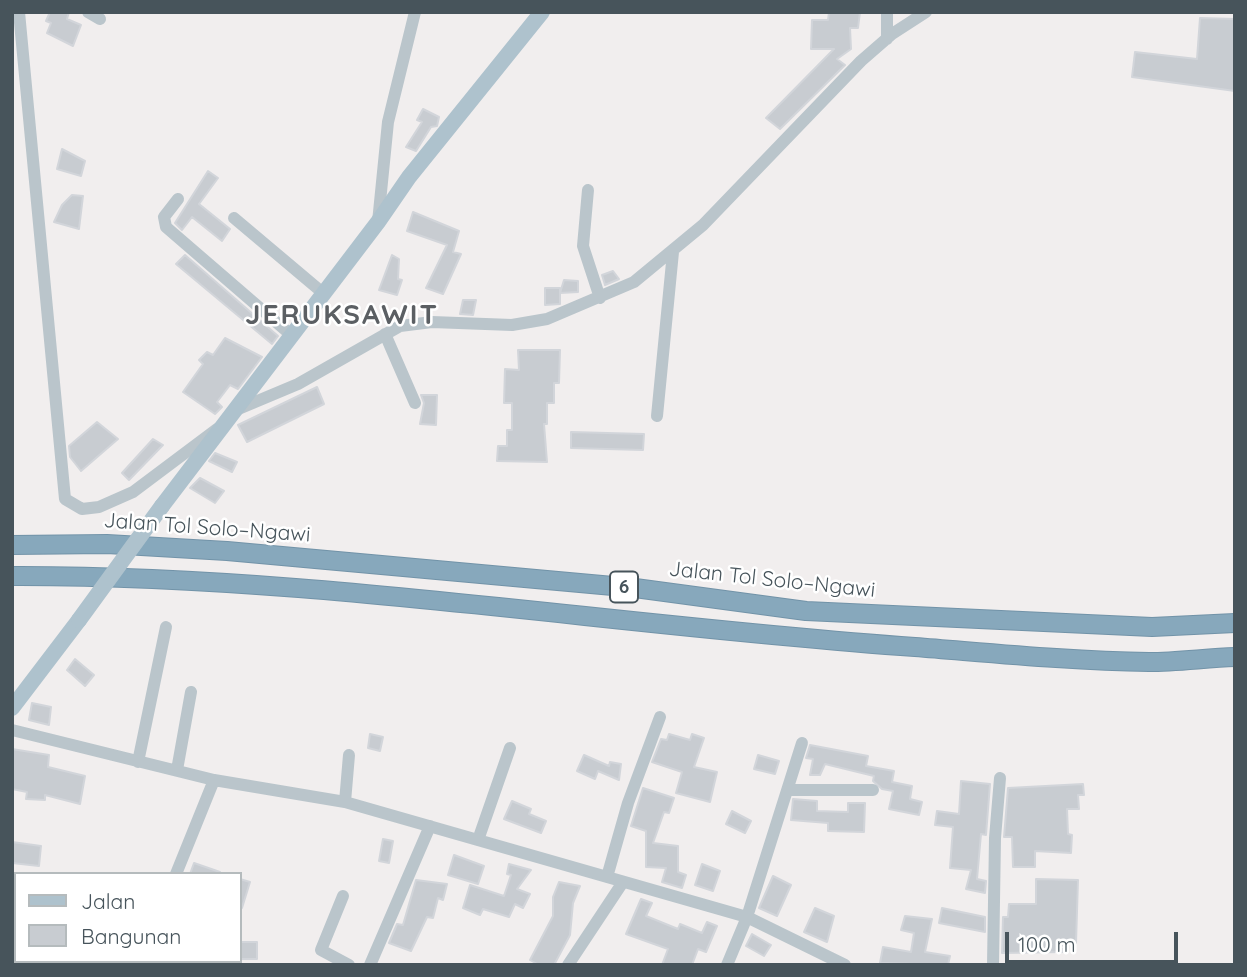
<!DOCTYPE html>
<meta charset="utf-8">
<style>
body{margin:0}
#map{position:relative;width:1247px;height:977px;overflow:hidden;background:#f1eeee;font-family:Quicksand,sans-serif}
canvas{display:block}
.frame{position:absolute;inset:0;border:14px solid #47545b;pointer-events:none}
.legend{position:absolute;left:14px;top:872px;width:228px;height:91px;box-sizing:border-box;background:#fff;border:2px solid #b5bbbd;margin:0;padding:9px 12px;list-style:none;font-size:21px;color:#47545b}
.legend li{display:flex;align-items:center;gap:14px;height:35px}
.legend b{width:35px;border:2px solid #b5bbbd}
.scale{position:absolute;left:1005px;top:932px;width:173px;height:32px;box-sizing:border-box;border:4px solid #47545b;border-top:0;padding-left:9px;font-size:21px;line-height:24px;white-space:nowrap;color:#47545b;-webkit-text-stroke:5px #fff;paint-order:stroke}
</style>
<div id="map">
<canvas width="1247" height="977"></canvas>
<div class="frame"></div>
<ul class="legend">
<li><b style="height:9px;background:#aec2cd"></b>Jalan</li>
<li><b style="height:19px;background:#c8ccd1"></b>Bangunan</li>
</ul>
<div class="scale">100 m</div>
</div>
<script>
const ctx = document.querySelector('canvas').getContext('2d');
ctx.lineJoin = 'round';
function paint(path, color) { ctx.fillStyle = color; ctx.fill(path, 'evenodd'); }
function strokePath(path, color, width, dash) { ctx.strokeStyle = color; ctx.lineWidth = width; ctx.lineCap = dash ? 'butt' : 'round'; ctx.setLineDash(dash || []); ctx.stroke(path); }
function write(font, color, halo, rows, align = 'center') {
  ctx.font = font + ' Quicksand,sans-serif'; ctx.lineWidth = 5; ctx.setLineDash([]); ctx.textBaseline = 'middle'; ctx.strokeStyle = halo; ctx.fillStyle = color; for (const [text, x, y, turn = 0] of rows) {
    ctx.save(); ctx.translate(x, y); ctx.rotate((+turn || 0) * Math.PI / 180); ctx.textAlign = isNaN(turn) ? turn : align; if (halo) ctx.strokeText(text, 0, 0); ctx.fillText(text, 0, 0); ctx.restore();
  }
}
const building = new Path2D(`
 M50,12H69L67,19L81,25L73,46L47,33L51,23L46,21Z
 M829,12H860L858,28H850L851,49L837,59L845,65L780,129L766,118L834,49H811L812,20H828Z
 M1200,18L1235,19V91L1132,77L1135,52L1197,59Z
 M423,109L439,117L437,126L431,127L416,151L406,147L422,122L417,120Z
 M62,149L85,161L81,176L57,169Z
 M208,171L218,178L199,204L230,229L222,241L192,217L182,230L175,223Z
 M72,195L83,196L79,229L54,222L62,205Z
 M413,212L459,231L453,252L461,254L443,294L426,288L447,245L407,231Z
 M185,255L278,336L272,344L176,264Z
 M392,255L399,259L398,279L402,280L397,295L379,290Z
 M613,271L619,279L605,285L602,275Z
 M564,280L578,281V292L560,293Z
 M545,288H560V304L545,305Z
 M463,300H476L473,315L460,314Z
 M225,338L262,357L238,389L230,385L217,402L222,407L215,414L183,392L203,364L199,360L207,352L213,355Z
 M518,350H560L559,383H554V403H547V424H544L547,462L497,461L498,446H507V430H512V403H504L505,369L519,370Z
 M317,387L324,404L247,442L238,425Z
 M421,395H437L436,425L420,424L424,403Z
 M97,422L118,439L81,471L70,457L69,446Z
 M571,432L644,434L643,450L571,448Z
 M153,439L163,445L129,480L122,473Z
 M215,453L237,462L232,472L209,461Z
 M200,478L224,491L215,503L190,488Z
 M75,659L94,675L85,686L67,670Z
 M32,703L51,707L49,725L29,720Z
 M370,734L383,737L380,751L368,748Z
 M669,734L690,740L692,734L704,738L694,767L717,772L710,802L676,793L682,772L652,762L661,739L667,740Z
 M810,745L868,756L866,766L894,771L892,782L912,786L910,799L922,802L919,815L889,809L893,791L882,789L873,781L874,776L825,764L820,775H810L813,759L806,758Z
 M12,749L49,755L48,767L85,776L80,804L45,795V800L26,799L27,792L12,789Z
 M584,755L609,766L610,762L621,764L619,780L598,771L595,779L577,771Z
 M758,755L779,761L775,774L754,769Z
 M961,781L990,784L986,835L981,834L977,879L986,881L985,893L966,889L971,870L950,868L953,827L935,825L937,811L959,814Z
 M1083,784L1084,795H1078L1079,809H1067L1068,834L1072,835L1071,853L1035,851V867H1013L1012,837H1004L1008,788Z
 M643,788L674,798L669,813L664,812L653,843L678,846V872L686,875L682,888L662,882L666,868L646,867V831L631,826Z
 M793,799L817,801V811L848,812V803H865L864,832L828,831V823L791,820Z
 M512,801L531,809L529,814L546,821L541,833L504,819Z
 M732,811L751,821L745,833L726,824Z
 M383,839L393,841L389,863L379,861Z
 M12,842L41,846L39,866L12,863Z
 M454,855L484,866L478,884L448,875Z
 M194,863L220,872L219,874H190Z
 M509,864L531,870L517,889L530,894L523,908L515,904L509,917L483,909L480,915L463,908L470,885L504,896L511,875L507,874Z
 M702,864L720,871L713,891L695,885Z
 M773,876L791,885L777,916L759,908Z
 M240,879L250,882L242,908H240Z
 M1036,879L1078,880L1076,943L1063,942V952L1002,953L1003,917H1008L1009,904H1036Z
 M416,880L447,884L443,900L438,898L433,918L427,917L411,951L389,943L397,924L403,925Z
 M559,882L580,886L573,903L570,935L554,965H539L530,960L553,916V897Z
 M641,899L652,903L646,916L678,929L680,924L702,933L707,922L717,926L706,952L698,949L692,965H662L668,949L626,934Z
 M815,908L834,916L827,942L804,932Z
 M942,908L985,917V932L939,923Z
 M905,916L932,919L925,952L950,956L948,965L880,963L883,947L911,952L914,933L901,930Z
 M752,934L771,945L764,956L746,946Z
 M240,942H257V959H240Z`);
paint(building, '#c8ccd1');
strokePath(building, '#d2d5da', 2);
const highway = new Path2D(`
 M12,545L107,544L227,551L635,588L806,611L1152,627L1235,623
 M12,576C314,575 614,626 915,647C992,653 1071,661 1149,662C1177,662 1206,658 1235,657`);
strokePath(highway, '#7293a8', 20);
strokePath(new Path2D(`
 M19,12L65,499L82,509L99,507L133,492L217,429
 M88,12L100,19
 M887,39V12
 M588,190L583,246L600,298
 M178,199L164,217L166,227L290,334
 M234,218L323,293
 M378,222L388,122L415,12
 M385,334L415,403
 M236,410L298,384L400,326L432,322L512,325L547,319L634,282L703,225L861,61L892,34L926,12
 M657,416L673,252
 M12,730L214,780L345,802L747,917L845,965
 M138,762L166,627
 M177,770L191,692
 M789,790H873
 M345,802L349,755
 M478,840L510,748
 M176,874L214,780
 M607,877L628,803L660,717
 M12,896L16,897
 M343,896L321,950L349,965
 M139,965L141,961
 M370,965L430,826
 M568,965L623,882
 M727,965L747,917L802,743
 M993,965L995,838L1000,778`), '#bac5cb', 12);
strokePath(new Path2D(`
 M162,506L378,222L409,177L542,12
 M12,708L79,620`), '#aec2cd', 16);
strokePath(highway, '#87a8bc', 18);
strokePath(new Path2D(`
 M79,620L162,506`), '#aec2cd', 16);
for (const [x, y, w] of [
 [624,587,28]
]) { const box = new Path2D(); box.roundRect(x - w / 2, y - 15.5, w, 31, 5); ctx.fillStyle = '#fff'; ctx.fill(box); strokePath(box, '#47545b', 2); }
write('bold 19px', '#47545b', null, [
 ["6",624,587]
]);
write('21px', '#47545b', '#fff', [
 ["Jalan Tol Solo–Ngawi",207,528,4],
 ["Jalan Tol Solo–Ngawi",772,580,6]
]);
ctx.letterSpacing = '2px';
write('bold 28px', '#5b5f63', '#fff', [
 ["JERUKSAWIT",342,316]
]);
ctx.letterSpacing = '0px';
</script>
